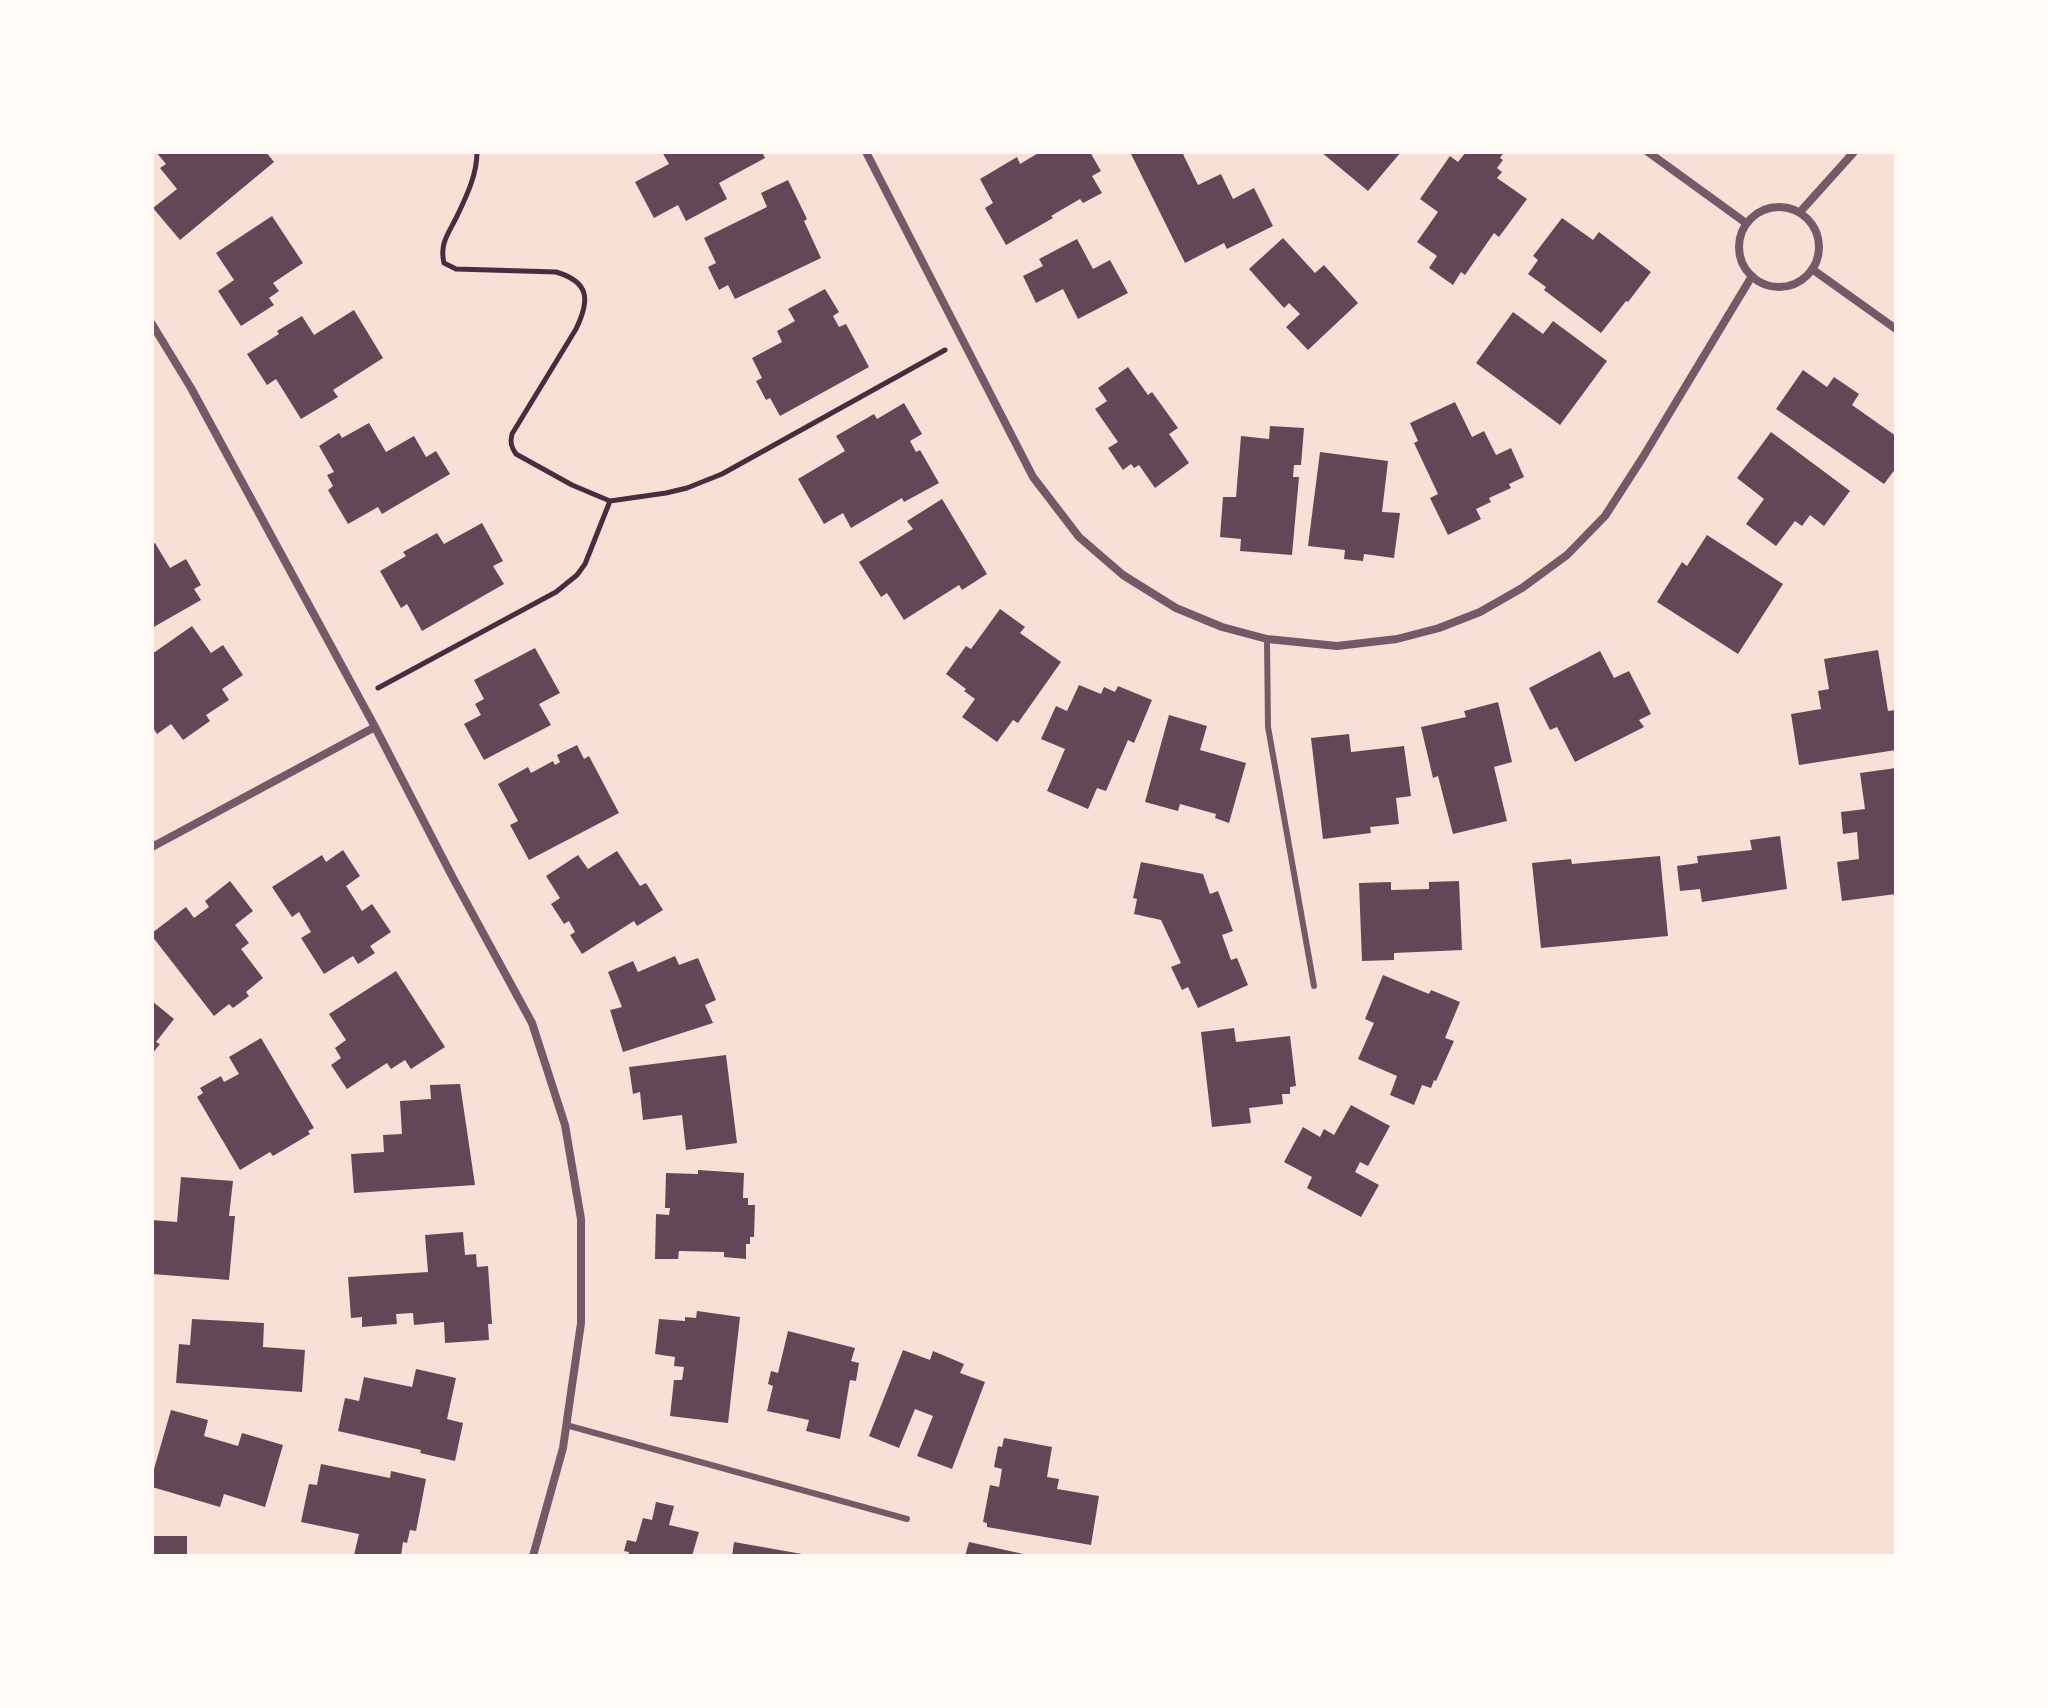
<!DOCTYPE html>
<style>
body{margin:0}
#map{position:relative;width:2048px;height:1708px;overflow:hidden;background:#f7e1d7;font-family:"DejaVu Sans",sans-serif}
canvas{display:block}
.frame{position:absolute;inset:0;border:154px solid #fffaf5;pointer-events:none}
</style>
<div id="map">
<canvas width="2048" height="1708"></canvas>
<div class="frame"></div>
</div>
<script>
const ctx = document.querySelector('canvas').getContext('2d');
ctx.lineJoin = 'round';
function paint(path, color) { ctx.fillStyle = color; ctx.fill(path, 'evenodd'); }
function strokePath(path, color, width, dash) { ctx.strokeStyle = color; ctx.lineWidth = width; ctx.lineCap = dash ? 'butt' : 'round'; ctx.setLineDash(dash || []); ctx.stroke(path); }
paint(new Path2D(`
 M156,152H266L274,162L180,240L153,208L177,189L160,168L166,164Z
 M662,152H762L765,158L719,183L727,199L686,221L678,205L654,218L635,182L669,164Z
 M1040,152H1090L1101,171L1092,176L1102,193L1083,203L1080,199L1051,216L1053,218L1006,245L985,208L993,203L980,179L1017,157L1020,164Z
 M1130,152H1182L1198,185L1221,174L1233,199L1254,188L1273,226L1227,249L1224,243L1185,263Z
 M1321,152H1401L1368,191Z
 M1466,152H1504L1500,158L1503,160L1497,168L1502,172L1497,178L1527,199L1499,237L1494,233L1465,275L1461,272L1453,285L1429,268L1437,256L1417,242L1438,212L1420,199L1450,156L1458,162Z
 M788,180L807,219L804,221L821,258L735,299L728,285L719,290L708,267L716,263L704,238L767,207L761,193Z
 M272,216L303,263L273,283L279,291L269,298L274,305L241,326L218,291L234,280L216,253Z
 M1562,218L1593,240L1599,232L1651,272L1628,302L1626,301L1601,333L1544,290L1546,287L1528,274L1538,260L1533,256Z
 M1283,238L1315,273L1324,265L1358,303L1308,350L1286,327L1300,314L1289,303L1284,308L1249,269Z
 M1077,239L1093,269L1110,260L1128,293L1078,319L1063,289L1036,303L1023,276L1043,266L1039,259Z
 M825,289L839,312L833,316L839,327L846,324L869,367L780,416L770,398L766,400L756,381L762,378L752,358L782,342L777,331L795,321L788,309Z
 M354,310L383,358L333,390L338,397L301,419L276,379L267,385L247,354L279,334L277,331L302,316L314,335Z
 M1513,312L1543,334L1553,321L1607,361L1560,425L1476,363Z
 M1128,367L1148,395L1152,392L1178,428L1169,434L1189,463L1155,488L1139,465L1134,468L1131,464L1123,470L1108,448L1118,442L1095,409L1107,401L1098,388Z
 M1803,370L1827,387L1834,377L1859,394L1852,405L1896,436V468L1884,484L1776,409Z
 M1455,402L1472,437L1484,431L1496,455L1511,448L1524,477L1509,484L1511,488L1489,498L1491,502L1476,509L1481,519L1448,535L1430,498L1438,494L1414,443L1418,441L1410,423Z
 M904,403L922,434L910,441L916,452L920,450L939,483L904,502L902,498L851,528L843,513L824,524L798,479L845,451L836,436L874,414L877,419Z
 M369,423L386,452L414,436L426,457L436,451L450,474L382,514L378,507L348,524L328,490L333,486L327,475L334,472L319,446L339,433L342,438Z
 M1270,426L1304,428L1301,465H1294L1293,477H1299L1292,555L1240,551L1241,539L1220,537L1223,497H1236L1241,436L1269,439Z
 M1771,432L1850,491L1824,526L1810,515L1802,526L1795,521L1776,546L1746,524L1764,499L1737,478Z
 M1320,452L1388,461L1382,512L1400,513L1394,558L1364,554L1363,561L1344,559L1345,550L1308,546Z
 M942,499L987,574L962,590L959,585L904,620L887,593L881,597L859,562L913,529L907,521Z
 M482,523L503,561L493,566L504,584L422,631L407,604L401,608L380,571L406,556L403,552L437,533L444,544Z
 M1707,535L1783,584L1738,654L1657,602L1682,562L1687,566Z
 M155,543L170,568L186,559L201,585L194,589L201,600L152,628V545Z
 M1000,609L1025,627L1020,633L1061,662L1018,723L1013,720L997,742L962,717L975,699L964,691L966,689L946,674L966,646L971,649Z
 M192,626L211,653L223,645L243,675L222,689L229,700L206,715L210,721L183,740L171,724L157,734L152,726V654Z
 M535,648L560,693L539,704L551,725L484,760L464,724L481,715L475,704L484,699L474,680Z
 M1878,650L1888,711L1896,710V750L1799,765L1791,714L1821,709L1818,691L1829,689L1824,659Z
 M1600,651L1614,678L1629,671L1651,714L1639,720L1644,727L1575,762L1557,727L1550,730L1529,688Z
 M1079,685L1101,694L1104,687L1115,692L1118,686L1152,700L1134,743L1128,740L1106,791L1097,788L1088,809L1047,791L1065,749L1041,739L1056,706L1067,711Z
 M1498,702L1512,762L1494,767L1507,821L1453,834L1438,776L1433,778L1421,727L1466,717L1464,711Z
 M1169,715L1207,726L1200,750L1246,763L1229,823L1215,818L1216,814L1180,804L1178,811L1145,802Z
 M1349,734L1351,752L1404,746L1411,796L1396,798L1399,824L1370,827L1371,833L1323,839L1311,738Z
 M577,745L584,759L589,756L619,813L529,860L510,825L518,821L498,784L528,767L531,773L553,761L555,765L560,762L557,755Z
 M1896,768V894L1842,901L1837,862L1859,859L1857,832L1843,834L1841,812L1865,809L1860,773Z
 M1780,836L1787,889L1702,902L1700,889L1680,891L1677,866L1698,863L1697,856L1752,850L1750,840Z
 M343,850L360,876L346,886L362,911L372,904L391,932L370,946L375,953L358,964L353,956L324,974L301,938L311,932L299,912L292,917L272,887L322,855L326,862Z
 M617,851L640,886L646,883L663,910L637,926L634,921L582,954L570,935L575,932L569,921L564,924L551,904L560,898L546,876L578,855L588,869Z
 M1660,856L1668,936L1541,948L1532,863L1571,859L1572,864Z
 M1141,862L1203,874L1210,894L1218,891L1233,931L1222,935L1231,960L1237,958L1248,985L1198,1008L1188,987L1182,990L1171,967L1181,963L1161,920L1134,914L1137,899L1133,898Z
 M230,881L253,911L235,925L249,943L241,949L263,978L246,992L249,996L233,1008L229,1004L214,1016L152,936V933L186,907L194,918L209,907L205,901Z
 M1459,881L1462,950L1394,953V960L1362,961L1359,883L1391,882V890L1429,889V882Z
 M675,956L679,965L698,958L716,1000L705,1005L713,1023L623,1052L610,1010L622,1007L608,972L633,961L638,972Z
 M396,971L445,1047L411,1069L405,1060L391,1069L387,1063L347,1089L331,1065L341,1058L335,1048L346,1040L329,1014Z
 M1383,975L1429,994L1431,990L1460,1002L1445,1038L1454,1041L1436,1081L1434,1080L1431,1088L1422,1085L1414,1105L1390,1095L1397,1076L1358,1059L1374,1023L1365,1019Z
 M152,1001L174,1019L156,1042L160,1044L152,1054Z
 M1234,1028L1236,1042L1290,1036L1296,1086L1290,1087V1094H1282L1283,1104L1249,1108L1251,1123L1212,1127L1201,1032Z
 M261,1038L314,1128L308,1131L310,1134L273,1156L270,1152L240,1170L197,1097L203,1093L200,1088L221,1076L224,1082L239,1074L229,1057Z
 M726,1055L737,1143L686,1150L682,1115L643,1120L640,1092L633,1094L629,1067Z
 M460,1084L475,1185L354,1193L351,1154L384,1152L383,1135L402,1134L400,1101L431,1099L430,1085Z
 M1351,1105L1390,1126L1368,1166L1360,1162L1355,1172L1379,1185L1361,1217L1307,1188L1312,1177L1284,1162L1303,1127L1320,1137L1324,1129L1334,1135Z
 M698,1170L744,1173L743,1198H748V1205H755L754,1237H750V1244H746V1259L724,1257V1252L679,1251L678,1259H655L656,1214L669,1215L670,1208H665L666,1173L698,1174Z
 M181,1177L233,1181L229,1216H235L229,1280L152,1274V1220L177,1222Z
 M463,1232L465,1255L476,1254L477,1267L488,1266L492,1324H488L489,1340L445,1343L444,1322L414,1325L413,1313L396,1314L397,1324L362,1327V1317L351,1318L348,1277L428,1272L425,1235Z
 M697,1311L740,1317L728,1423L670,1416L674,1380H682L684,1367L674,1366L675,1357L655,1354L659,1319L685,1321V1317L696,1318Z
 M192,1319L264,1323L263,1347L305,1350L302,1392L176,1383L179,1344L190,1345Z
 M788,1331L855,1348L851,1361L859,1363L856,1381L850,1380L840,1439L806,1431L809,1420L767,1411L773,1386L768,1384L771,1371L778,1373Z
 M903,1350L930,1360L933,1351L964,1364L960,1373L985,1382L952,1469L917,1456L933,1416L915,1409L899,1448L869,1436Z
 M416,1369L456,1378L447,1419L463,1423L455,1461L420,1453L421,1450L338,1431L345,1398L359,1401L364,1377L412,1387Z
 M171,1410L208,1420L204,1436L238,1446L242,1433L283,1445L265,1507L224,1494L220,1507L152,1487V1476Z
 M1004,1438L1052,1447L1047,1477L1059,1479L1057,1489L1099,1496L1091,1545L987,1527V1523L983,1522L990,1485L999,1487L1002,1469L994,1467L998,1446L1002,1447Z
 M321,1464L390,1478L391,1471L426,1479L416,1531L410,1530L407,1543L403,1542L401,1556L354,1555L359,1534L301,1522L309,1484L317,1485Z
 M656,1502L674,1506L669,1525L699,1532L692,1556H628L629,1552L624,1551L627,1540L636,1542L643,1518L652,1520Z
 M152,1536H187V1556H152Z
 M734,1542L802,1554L801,1556H732Z
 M969,1542L1028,1555V1556H965Z`), '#644757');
strokePath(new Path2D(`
 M477,152C477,174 467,195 458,214C450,232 439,242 444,263L456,269L556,272C590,282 590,300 576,329L512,434C510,442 511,447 516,454L572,485L610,501L666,493L687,488L722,474L945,350
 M378,688L556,592L577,575L585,564L610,501`), '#4a2c40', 5);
strokePath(new Path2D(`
 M1267,639L1268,727L1314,986
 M566,1425L907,1519`), '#755966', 6);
strokePath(new Path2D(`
 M866,152L1033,477L1079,537L1123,575L1176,608L1222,627L1267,639L1337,646L1397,639L1439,628L1480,612L1522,588L1567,555L1605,516L1643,457L1752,276
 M1648,152L1746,223
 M1739 247a40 40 0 1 1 80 0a40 40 0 1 1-80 0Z
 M1800,212L1854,152
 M1812,269L1896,329
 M152,324L191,388L375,727L453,878L532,1023L565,1125L581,1219V1323L563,1448L533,1556
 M152,847L375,727`), '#755966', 8);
</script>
